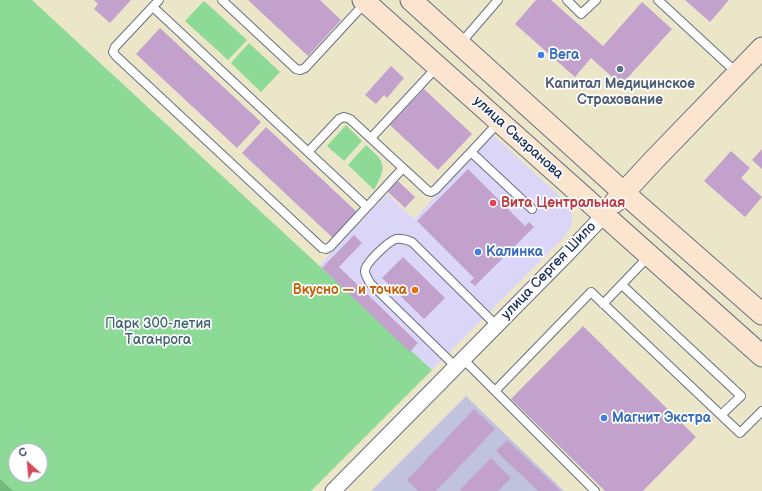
<!DOCTYPE html>
<meta charset="utf-8">
<style>
body{margin:0}
#map{position:relative;width:762px;height:491px;overflow:hidden;background:#ece6c9;font-family:"Balsamiq Sans",sans-serif}
canvas{display:block}
.north{position:absolute;left:8px;top:443px;width:40px;height:40px;box-sizing:border-box;background:#fff;border:1px solid #a4acbf;border-radius:50%;rotate:333deg;font-size:11px;font-weight:700;line-height:16px;text-align:center;color:#1b2f5e}
.north::after{content:'';display:block;margin:auto;width:14px;height:18px;background:#d1495b;clip-path:polygon(50% 0,100% 100%,50% 72%,0 100%)}
</style>
<div id="map">
<canvas width="762" height="491"></canvas>
<div class="north">С</div>
</div>
<script>
const ctx = document.querySelector('canvas').getContext('2d');
ctx.lineJoin = 'round';
function paint(path, color) { ctx.fillStyle = color; ctx.fill(path, 'evenodd'); }
function strokePath(path, color, width, dash) { ctx.strokeStyle = color; ctx.lineWidth = width; ctx.lineCap = dash ? 'butt' : 'round'; ctx.setLineDash(dash || []); ctx.stroke(path); }
function write(font, color, halo, rows, align = 'center') {
  ctx.font = font + ' "Balsamiq Sans",sans-serif'; ctx.lineWidth = 3.5; ctx.setLineDash([]); ctx.textBaseline = 'middle'; ctx.strokeStyle = halo; ctx.fillStyle = color; for (const [text, x, y, turn = 0] of rows) {
    ctx.save(); ctx.translate(x, y); ctx.rotate((+turn || 0) * Math.PI / 180); ctx.textAlign = isNaN(turn) ? turn : align; if (halo) ctx.strokeText(text, 0, 0); ctx.fillText(text, 0, 0); ctx.restore();
  }
}
paint(new Path2D(`
 M493,135L564,200L571,209L572,219L571,226L565,236L432,370L319,266L387,194L414,219Z`), '#dbd6f7');
paint(new Path2D(`
 M466,396L564,491H371Z`), '#c1c2dd');
paint(new Path2D(`
 M0,0H32L432,370L311,491H0ZM16,451H40V475H16Z
 M204,1L247,40L228,60L185,21Z
 M249,43L280,72L261,92L231,63Z
 M346,125L362,141L344,161L327,146Z
 M366,145C386,163 387,166 374,190L348,165Z`), '#8dd996');
paint(new Path2D(`
 M0,479L13,491H0Z`), '#72b97f');
paint(new Path2D(`
 M94,0H131L110,23L94,9L98,4Z
 M248,0H320L341,20L308,56Z
 M536,0H551L603,46L642,2L672,29L621,85L591,58L575,77L515,24Z
 M685,0H729L710,22Z
 M160,28L261,122L237,148L136,54Z
 M391,66L404,78L387,98L384,95L376,104L365,95Z
 M424,89L472,134L438,170L390,125Z
 M266,127L358,213L334,239L242,153Z
 M762,149V169L752,160Z
 M731,151L750,168L741,178L762,197L745,217L704,181Z
 M468,169L525,226L529,222L534,227L475,286L470,282L474,278L417,221Z
 M398,181L415,197L405,208L388,192Z
 M354,235L362,243L339,267L418,343L410,352L322,268Z
 M403,257L445,298L424,319L382,278Z
 M583,326L696,437L643,491H605L511,399Z
 M474,409L495,429L436,491H418L407,480Z
 M507,440L561,491H538L496,451Z
 M491,458L511,478L498,491H461L460,490Z`), '#c3a1cd');
const lane = new Path2D(`
 M159,0L115,47L113,52L116,56L322,248L326,249L330,247L403,168L350,119L344,117L339,119L308,152
 M222,0L296,69L300,70L305,68L365,3
 M567,0L581,14L596,0
 M658,0L737,73
 M153,7L367,207
 M460,44L498,0
 M499,122L471,152L532,209
 M371,138L437,67
 M403,168L428,191L431,192L435,190L471,152
 M622,285L741,396L721,415
 M603,304L649,256
 M463,359L595,491
 M456,367L370,283C368,279 365,275 365,271C365,263 389,241 396,239C402,238 407,240 412,242L496,325
 M495,391L591,292L740,433L762,411`);
const street = new Path2D(`
 M333,491L568,253L604,215`);
const secondary = new Path2D(`
 M363,0L762,356
 M411,0L623,192L762,314
 M615,202L653,161L762,48`);
strokePath(lane, '#646f83', 10);
strokePath(street, '#646f83', 17);
strokePath(secondary, '#646f83', 23);
strokePath(lane, '#fff', 8);
strokePath(street, '#fff', 15);
strokePath(secondary, '#fbe5cf', 21);
for (const [x, y, r, color] of [
 [541,55,4,"#3f7fe0"],
 [620,69,4,"#5c6f8a"],
 [493,203,4,"#e0444e"],
 [478,252,4,"#3f7fe0"],
 [415,290,4,"#e8710a"],
 [604,418,4,"#3f7fe0"]
]) { const dot = new Path2D(); dot.arc(x, y, r, 0, 2 * Math.PI); ctx.fillStyle = color; ctx.fill(dot); strokePath(dot, '#fff', 1.5); }
write('bold 14px', '#366cbe', '#fff', [
 ["Вега",549,55],
 ["Калинка",486,252],
 ["Магнит Экстра",612,418]
], 'left');
write('bold 14px', '#4e5e75', '#fff', [
 ["Капитал Медицинское",620,84],
 ["Страхование",620,100]
]);
write('14px', '#1b2f5e', '#fff', [
 ["улица Сызранова",518,138,42],
 ["улица Сергея Шило",549,271,-46]
]);
write('bold 14px', '#be3a42', '#fff', [
 ["Вита Центральная",501,203]
], 'left');
write('bold 14px', '#c56008', '#fff', [
 ["Вкусно — и точка",407,290]
], 'right');
write('14px', '#3d626f', '#fff', [
 ["Парк 300-летия",158,324],
 ["Таганрога",158,340]
]);
</script>
